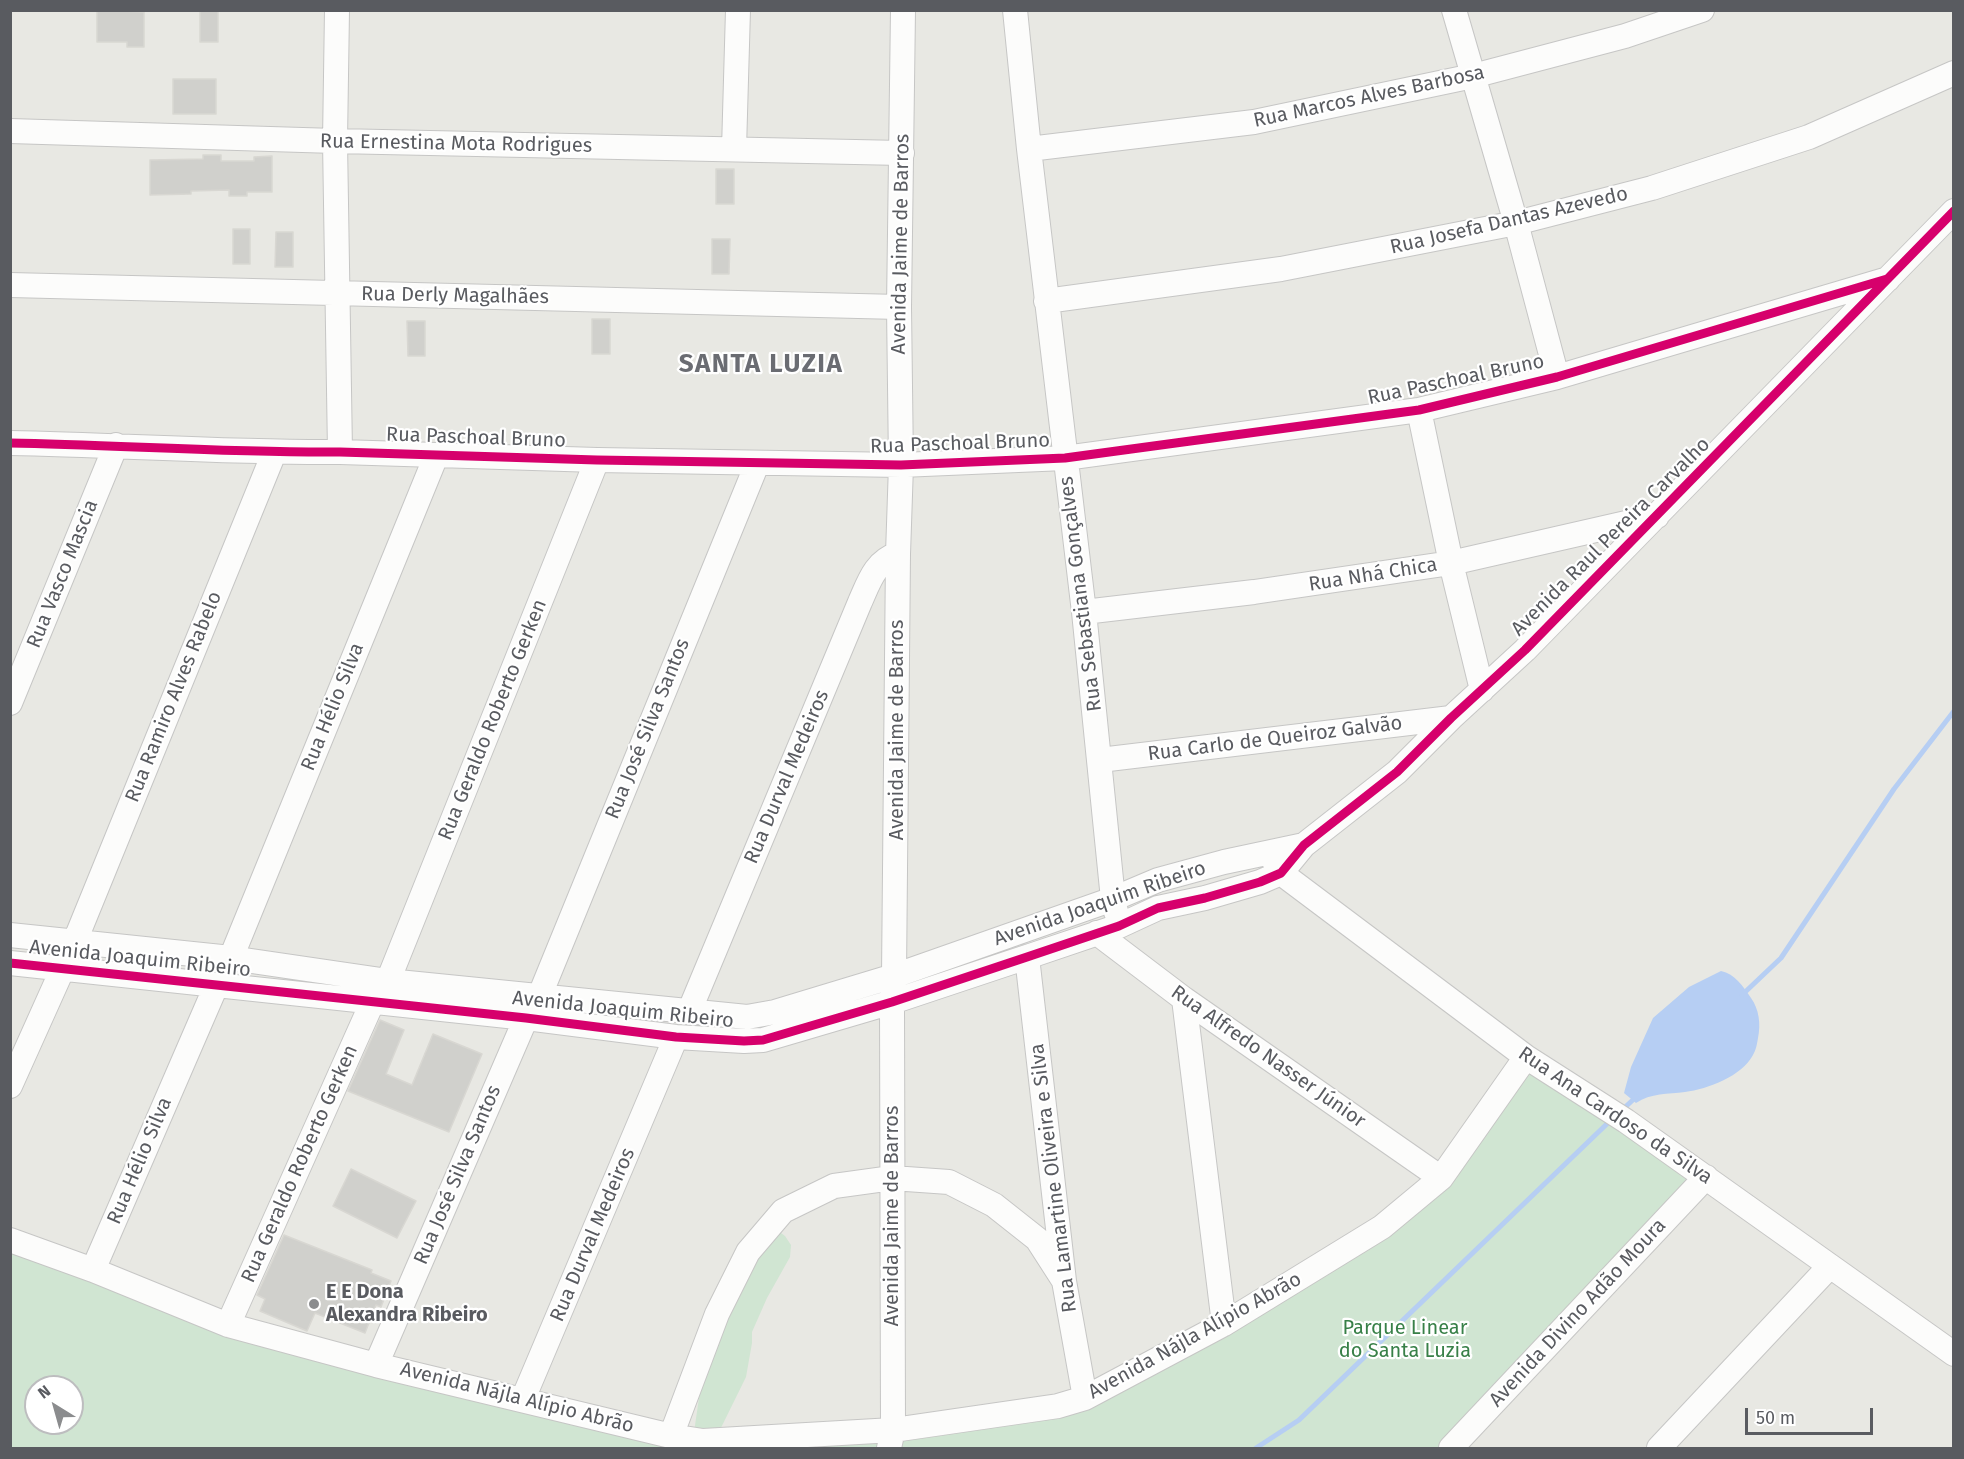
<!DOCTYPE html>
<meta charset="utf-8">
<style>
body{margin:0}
#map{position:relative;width:1964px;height:1459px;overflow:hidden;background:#e8e8e3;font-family:"Fira Sans",sans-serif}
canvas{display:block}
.frame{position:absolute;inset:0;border:12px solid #595b60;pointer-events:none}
.north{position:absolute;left:24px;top:1375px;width:60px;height:60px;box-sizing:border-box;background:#fff;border:2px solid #bdbdbf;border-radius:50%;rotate:323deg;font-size:16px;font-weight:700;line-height:24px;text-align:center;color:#595b60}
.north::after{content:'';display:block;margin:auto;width:21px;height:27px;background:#8b8c8e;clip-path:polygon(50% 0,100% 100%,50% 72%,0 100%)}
.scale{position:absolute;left:1745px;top:1408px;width:128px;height:27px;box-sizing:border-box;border:3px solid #595b60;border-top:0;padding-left:8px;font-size:18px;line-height:21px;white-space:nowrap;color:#595b60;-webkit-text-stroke:4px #fff;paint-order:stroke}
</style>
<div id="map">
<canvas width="1964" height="1459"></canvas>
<div class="frame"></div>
<div class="north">N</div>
<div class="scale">50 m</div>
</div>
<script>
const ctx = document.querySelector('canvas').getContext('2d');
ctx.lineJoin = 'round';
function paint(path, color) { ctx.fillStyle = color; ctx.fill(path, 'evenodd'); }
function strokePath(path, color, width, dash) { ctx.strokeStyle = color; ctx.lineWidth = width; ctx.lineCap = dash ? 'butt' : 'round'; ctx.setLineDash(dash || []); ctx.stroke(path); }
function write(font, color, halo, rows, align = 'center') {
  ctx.font = font + ' "Fira Sans",sans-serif'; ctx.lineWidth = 4.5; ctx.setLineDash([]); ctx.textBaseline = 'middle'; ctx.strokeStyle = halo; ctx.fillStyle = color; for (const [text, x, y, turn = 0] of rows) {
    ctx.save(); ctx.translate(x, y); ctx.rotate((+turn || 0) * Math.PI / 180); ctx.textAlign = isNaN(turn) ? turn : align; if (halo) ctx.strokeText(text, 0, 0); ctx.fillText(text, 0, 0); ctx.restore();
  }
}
paint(new Path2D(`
 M1526,1057L1706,1177L1451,1448H11L10,1240L228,1325L693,1439L700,1391L724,1306L777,1230L785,1236L791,1245L790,1257L767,1298L752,1332V1343L746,1377L715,1440L1085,1398L1441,1178ZM36,1387H72V1423H36Z`), '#d0e5d2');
paint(new Path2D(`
 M1721,971C1735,974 1743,986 1751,998C1759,1009 1761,1024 1758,1038C1757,1044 1756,1050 1753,1055C1742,1076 1708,1089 1685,1092C1668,1094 1651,1093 1636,1103L1624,1093L1631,1067L1653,1018L1689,987Z`), '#b6cef3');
strokePath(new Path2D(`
 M1742,995L1781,958L1894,789L1954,711
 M1621,1111L1636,1097
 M1256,1448L1299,1420L1612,1119`), '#b6cef3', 5);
const building = new Path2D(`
 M97,10L144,12V47H127V42H97Z
 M200,10H218V42H200Z
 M173,79H216V114H173Z
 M203,155H221V161H254V157L272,156V192H247V196H229V190L191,191V194L150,195V160L203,159Z
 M716,169H734V204H716Z
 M233,229H250V264H233Z
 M276,232H293V267H275Z
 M712,239H730L729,274H712Z
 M592,319H610V354H592Z
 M407,321H425V356H408Z
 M380,1020L404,1030L386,1074L412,1085L433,1034L482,1054L449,1132L348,1091Z
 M351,1169L416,1201L397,1238L333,1206Z
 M284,1235L372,1270L371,1273L391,1281L381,1307L376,1305L365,1333L315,1313L307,1331L260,1311L265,1299L257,1295Z`);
paint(building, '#d0d0cc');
strokePath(building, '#d8d7d2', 1.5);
const minor = new Path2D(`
 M337,10L335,141L340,452
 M1015,10L1029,149L1084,612L1113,899L1116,912
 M1454,10L1516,223L1557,377
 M10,131L335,141L902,153
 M734,149L738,10
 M1029,149L1254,122L1473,76L1625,36L1702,10
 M10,285L899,307
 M1046,301L1281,269L1516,223L1652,188L1809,137L1954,73
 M1419,410L1451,563L1482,690
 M10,443C120,445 230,453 340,452L597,460L901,465L1065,458L1419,410L1557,377L1888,279
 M1084,612L1254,592L1451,563L1657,516
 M10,703L116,445
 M1100,760L1451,718
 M1273,859L1281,873L1526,1057L1626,1121L1954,1354
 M1097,933L1184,999L1441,1178
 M10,935L231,958L388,981L747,1017L775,1012L894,976L1113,899L1158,880L1224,862L1304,845
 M75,941L274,453
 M1027,957L1064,1281L1085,1398
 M231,958L436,456
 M10,963L526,1018L676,1037L744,1041L763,1040L892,1002L1027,957L1119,926L1158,908L1205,898L1260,882L1281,873L1304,845L1397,772L1451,718L1525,650L1954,211
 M388,981L597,460
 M540,995L757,464
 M1184,999L1224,1324
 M689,1012L860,602C869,582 875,561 898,554
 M10,1086L63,968
 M10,1240L93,1270L228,1325L376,1365L671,1436L703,1441L893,1430L1058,1406L1085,1398L1224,1324L1382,1227L1441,1178L1526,1057
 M93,1270L216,986
 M228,1325L372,1003
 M376,1365L526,1018
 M523,1399L676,1037
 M671,1436L717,1314L748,1252L783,1211L834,1186L892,1178L949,1182L994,1205L1037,1239L1064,1281
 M889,1448L893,1430L892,1002L894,976L898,554L901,465L899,307L903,10
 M1451,1448L1706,1177
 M1659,1448L1830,1266`);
strokePath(minor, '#c6c6c5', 26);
strokePath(minor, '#fcfcfb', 24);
strokePath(new Path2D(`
 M10,443C120,445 230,453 340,452L597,460L901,465L1065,458L1419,410L1557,377L1887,279
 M10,963L526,1018L676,1037L744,1041L763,1040L892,1002L1027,957L1119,926L1158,908L1205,898L1260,882L1281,873L1304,845L1397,772L1451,718L1525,650L1954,211`), '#d6006c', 9);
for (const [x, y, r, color] of [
 [314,1304,6,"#8b8c8e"]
]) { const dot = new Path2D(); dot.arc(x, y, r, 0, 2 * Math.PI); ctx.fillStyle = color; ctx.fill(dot); strokePath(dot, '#fff', 2); }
write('20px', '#595b60', '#fff', [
 ["Rua Marcos Alves Barbosa",1369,97,-12],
 ["Rua Ernestina Mota Rodrigues",456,144,1],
 ["Rua Josefa Dantas Azevedo",1509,221,-13],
 ["Avenida Jaime de Barros",901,244,-89],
 ["Rua Derly Magalhães",455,296,1],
 ["Rua Paschoal Bruno",1456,380,-12],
 ["Rua Paschoal Bruno",476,438,2],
 ["Rua Paschoal Bruno",960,444,-2],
 ["Avenida Raul Pereira Carvalho",1611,537,-45],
 ["Rua Vasco Mascia",63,574,-68],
 ["Rua Nhá Chica",1373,575,-9],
 ["Rua Sebastiana Gonçalves",1081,594,-97],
 ["Rua Ramiro Alves Rabelo",174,697,-68],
 ["Rua Hélio Silva",333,707,-68],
 ["Rua Geraldo Roberto Gerken",493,720,-68],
 ["Rua José Silva Santos",648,729,-68],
 ["Avenida Jaime de Barros",897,730,-90],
 ["Rua Carlo de Queiroz Galvão",1275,739,-7],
 ["Rua Durval Medeiros",787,777,-67],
 ["Avenida Joaquim Ribeiro",1100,904,-19],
 ["Avenida Joaquim Ribeiro",140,959,6],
 ["Avenida Joaquim Ribeiro",623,1010,6],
 ["Rua Alfredo Nasser Júnior",1268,1057,35],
 ["Rua Ana Cardoso da Silva",1615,1116,34],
 ["Rua Hélio Silva",140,1161,-67],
 ["Rua Geraldo Roberto Gerken",300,1164,-66],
 ["Rua José Silva Santos",458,1175,-67],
 ["Rua Lamartine Oliveira e Silva",1054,1178,-97],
 ["Avenida Jaime de Barros",892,1216,-90],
 ["Rua Durval Medeiros",593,1235,-67],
 ["Avenida Divino Adão Moura",1578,1313,-47],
 ["Avenida Nájla Alípio Abrão",1195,1336,-29],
 ["Avenida Nájla Alípio Abrão",517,1398,14]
]);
write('bold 20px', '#595b60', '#fff', [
 ["E E Dona",326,1292],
 ["Alexandra Ribeiro",326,1315]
], 'left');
write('20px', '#388048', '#fff', [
 ["Parque Linear",1405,1328],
 ["do Santa Luzia",1405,1351]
]);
ctx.letterSpacing = '1.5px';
write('bold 26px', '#6a6c72', '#fff', [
 ["SANTA LUZIA",761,365]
]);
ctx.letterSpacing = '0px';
</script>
